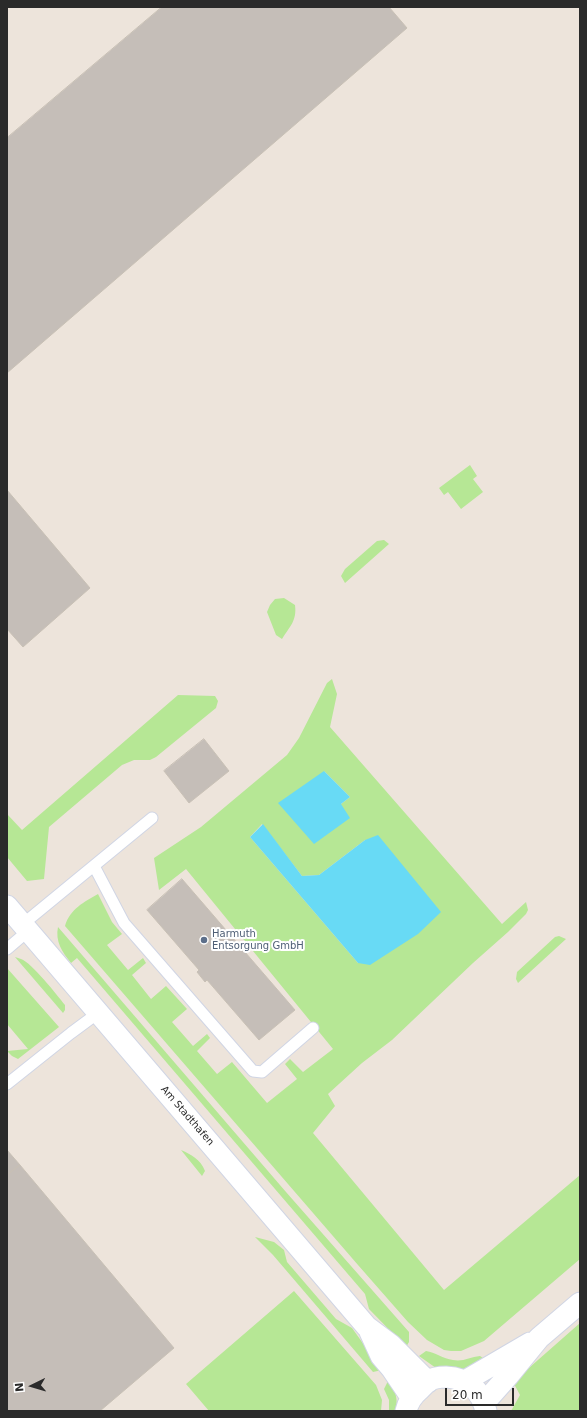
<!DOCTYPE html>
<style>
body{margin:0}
#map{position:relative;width:587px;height:1418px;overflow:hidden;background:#ede4db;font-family:"DejaVu Sans",sans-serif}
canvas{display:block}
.frame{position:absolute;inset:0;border:8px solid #2a2a2a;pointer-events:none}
.north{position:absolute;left:12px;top:1366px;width:40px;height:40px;-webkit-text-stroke:3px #fff;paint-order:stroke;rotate:265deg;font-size:11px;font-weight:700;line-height:16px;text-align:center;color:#2a2a2a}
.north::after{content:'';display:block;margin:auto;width:14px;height:18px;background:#2a2a2a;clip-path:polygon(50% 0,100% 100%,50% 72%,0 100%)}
.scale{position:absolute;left:445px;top:1388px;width:69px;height:18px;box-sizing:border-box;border:2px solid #2a2a2a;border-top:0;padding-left:5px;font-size:12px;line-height:14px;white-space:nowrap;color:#2a2a2a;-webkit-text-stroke:3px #fff;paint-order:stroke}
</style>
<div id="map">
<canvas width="587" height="1418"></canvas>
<div class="frame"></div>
<div class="north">N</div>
<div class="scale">20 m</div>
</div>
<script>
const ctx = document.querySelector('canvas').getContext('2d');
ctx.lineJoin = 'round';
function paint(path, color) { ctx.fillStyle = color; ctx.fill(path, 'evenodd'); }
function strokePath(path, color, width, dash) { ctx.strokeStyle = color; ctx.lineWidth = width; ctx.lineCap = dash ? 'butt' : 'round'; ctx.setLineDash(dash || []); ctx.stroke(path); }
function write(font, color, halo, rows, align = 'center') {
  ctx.font = font + ' "DejaVu Sans",sans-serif'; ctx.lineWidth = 4; ctx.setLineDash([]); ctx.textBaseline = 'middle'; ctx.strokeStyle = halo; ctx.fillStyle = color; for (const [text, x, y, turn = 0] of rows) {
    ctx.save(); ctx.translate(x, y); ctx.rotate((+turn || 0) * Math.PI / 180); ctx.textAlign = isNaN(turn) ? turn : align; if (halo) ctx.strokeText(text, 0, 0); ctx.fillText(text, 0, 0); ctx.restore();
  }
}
paint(new Path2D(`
 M470,465L477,476L473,479L483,492L461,509L448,492L444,495L439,488Z
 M384,540L389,544L345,583L341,576L345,569L377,541Z
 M284,598L295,605C297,621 290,626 282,639L276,635L267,612L270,605L275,599Z
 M332,679L337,694L330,727L502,924L526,902L528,910L526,914L508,932L473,963L392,1040L362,1063L328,1094L335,1106L313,1133L444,1290L580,1175V1259L484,1341L461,1351H451L444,1350L427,1340L408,1322L358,1265L65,926C70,909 84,902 98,894L112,922L122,934L107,945L128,970L143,958L146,963L132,975L151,999L166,986L187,1009L172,1022L193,1046L207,1034L210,1038L197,1051L217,1074L232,1062L267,1103L297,1079L285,1064L290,1059L303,1072L333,1049L186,869L159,890L154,858L201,827L287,755L299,738L327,683ZM324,771L350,797L341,804ZM262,824L302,876L319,875L365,840L358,963L250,837Z
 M178,695L215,696L218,701L216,708L156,757L150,760H134L122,765L49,827L44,879L27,881L7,857V814L22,830Z
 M58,927L286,1192L409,1332V1342L406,1347L369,1309L365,1294L77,958L71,963C62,952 55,941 58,927Z
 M559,936L566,939L518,983L516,979L517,972L555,937Z
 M15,957C17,958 19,958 21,959C32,963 57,995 65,1005V1010L63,1013Z
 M7,968L59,1027L18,1059L12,1056L7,1051L28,1049L7,1024Z
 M181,1150C192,1155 200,1159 205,1171L202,1176Z
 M255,1237L274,1242L284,1250L287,1262L336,1319L352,1328L382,1370L373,1372L273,1255Z
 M294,1291L376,1385L382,1400L381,1411H209L186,1384Z
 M580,1323V1411H511L520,1395L513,1382Z
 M426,1351C435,1352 443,1359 453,1360C463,1362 470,1357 480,1356L486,1360L472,1368L457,1370L436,1368L419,1356Z
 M388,1381C396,1388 398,1401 396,1411H389V1400L384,1389Z`), '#b6e795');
paint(new Path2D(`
 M324,771L350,797L341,804L350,818L314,844L278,803Z
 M263,824L302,876L319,875L365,840L378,835L441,912L418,934L370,965L358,963L250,837Z`), '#68daf5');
const building = new Path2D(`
 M162,7H389L407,28L7,373V138Z
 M7,490L90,588L23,647L7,629Z
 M204,739L229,771L189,803L164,771Z
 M182,879L295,1010L259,1040L207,980L205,982L197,972L199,970L147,910Z
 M7,1150L20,1165L7,1175Z
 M20,1165L174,1348L100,1411H7V1175Z`);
paint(building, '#c5beb8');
strokePath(building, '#c8c0b5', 1);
const service = new Path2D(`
 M94,866L124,923L253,1071L262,1072L313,1028
 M23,924L152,818
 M7,949L28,931
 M7,1084L71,1033L98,1013`);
const minor = new Path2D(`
 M7,906L367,1327L391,1345L428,1382
 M370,1332L381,1356L392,1369L411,1397
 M465,1381L530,1343
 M484,1403L508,1376L539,1338L580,1303
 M406,1411C408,1402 412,1396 419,1390C422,1387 425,1384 428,1381C433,1378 441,1377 446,1377C468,1378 481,1390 486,1411`);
strokePath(service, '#d0d5e4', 13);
strokePath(minor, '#d0d5e4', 23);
strokePath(service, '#fff', 11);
strokePath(minor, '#fff', 21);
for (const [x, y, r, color] of [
 [204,940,4,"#5c6f8a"]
]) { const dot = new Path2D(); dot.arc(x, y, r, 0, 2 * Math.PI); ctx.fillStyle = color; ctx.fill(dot); strokePath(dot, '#fff', 1.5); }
write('10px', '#4e5e75', '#fff', [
 ["Harmuth",212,934],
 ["Entsorgung GmbH",212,946]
], 'left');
write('10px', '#2a2a2a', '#fff', [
 ["Am Stadthafen",187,1116,49]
]);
</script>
